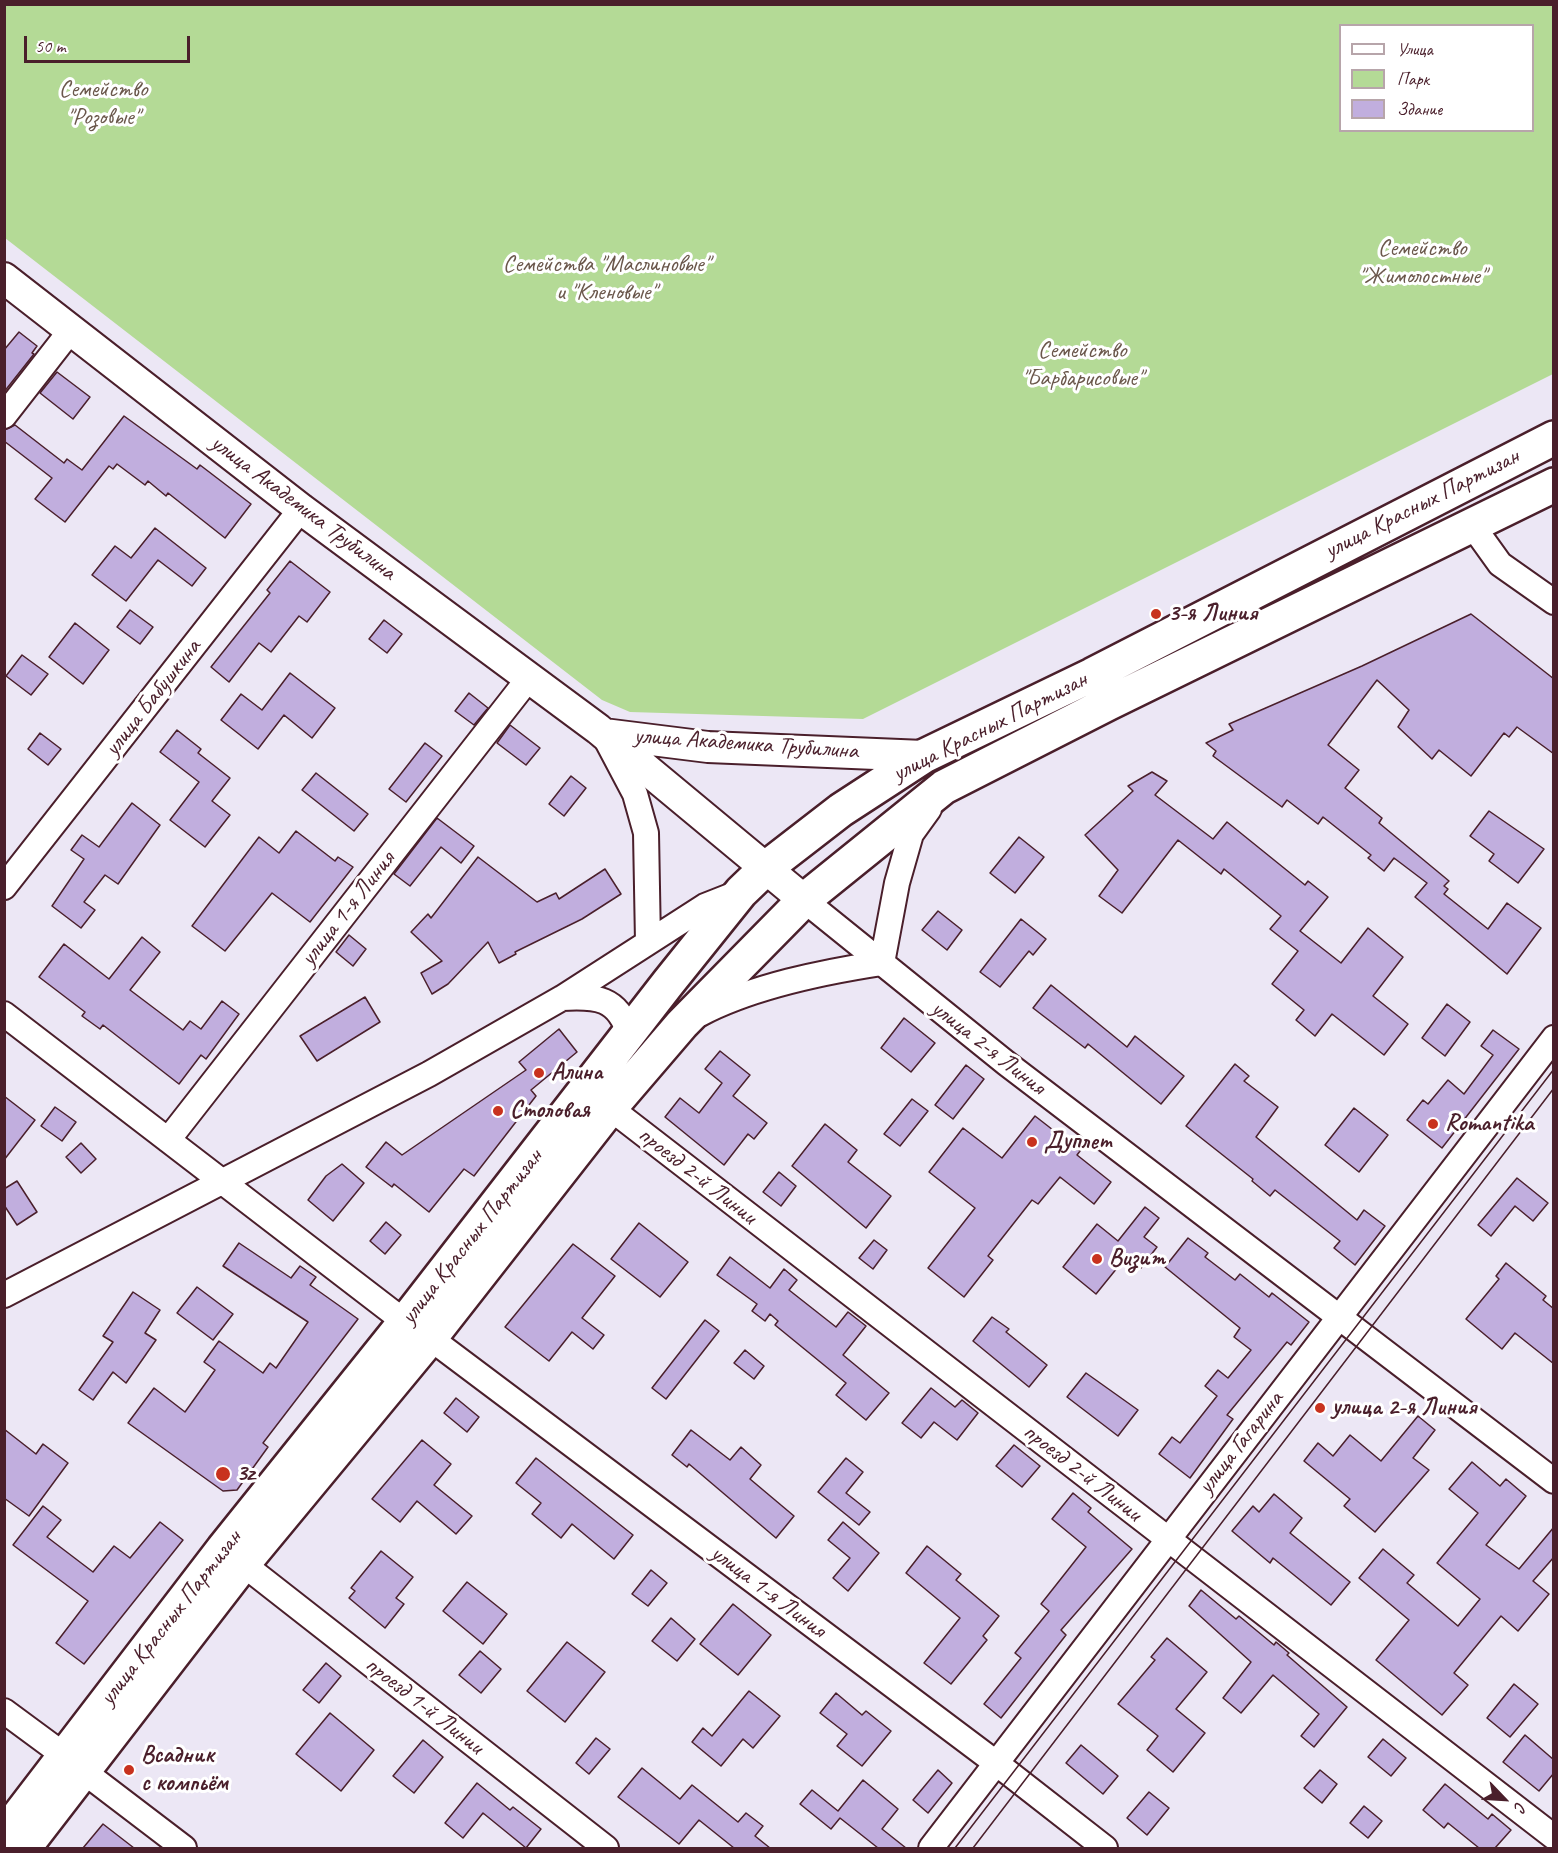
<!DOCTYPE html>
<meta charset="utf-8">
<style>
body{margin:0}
#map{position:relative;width:1558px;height:1853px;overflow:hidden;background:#ece7f5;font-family:Caveat,sans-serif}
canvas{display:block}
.frame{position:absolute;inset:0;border:6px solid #4a1f2b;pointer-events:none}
.legend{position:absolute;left:1339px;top:24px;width:195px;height:108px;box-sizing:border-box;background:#fff;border:2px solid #b7a5aa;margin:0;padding:8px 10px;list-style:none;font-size:18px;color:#4a1f2b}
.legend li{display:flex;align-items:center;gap:12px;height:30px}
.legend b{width:30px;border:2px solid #b7a5aa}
.north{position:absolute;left:1474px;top:1769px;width:60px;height:60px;-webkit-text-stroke:4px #fff;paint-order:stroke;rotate:115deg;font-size:16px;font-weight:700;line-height:24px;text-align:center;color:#4a1f2b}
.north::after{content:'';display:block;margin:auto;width:21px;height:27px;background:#4a1f2b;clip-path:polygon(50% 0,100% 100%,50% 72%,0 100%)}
.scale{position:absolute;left:24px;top:36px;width:166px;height:27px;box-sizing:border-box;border:3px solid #4a1f2b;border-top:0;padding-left:8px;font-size:18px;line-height:21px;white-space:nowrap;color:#4a1f2b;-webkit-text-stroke:4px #fff;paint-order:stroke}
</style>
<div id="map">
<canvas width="1558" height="1853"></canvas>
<div class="frame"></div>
<ul class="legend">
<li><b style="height:8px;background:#fff"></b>Улица</li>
<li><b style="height:16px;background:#b4da96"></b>Парк</li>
<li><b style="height:16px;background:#c1aede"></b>Здание</li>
</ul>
<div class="north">С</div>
<div class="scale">50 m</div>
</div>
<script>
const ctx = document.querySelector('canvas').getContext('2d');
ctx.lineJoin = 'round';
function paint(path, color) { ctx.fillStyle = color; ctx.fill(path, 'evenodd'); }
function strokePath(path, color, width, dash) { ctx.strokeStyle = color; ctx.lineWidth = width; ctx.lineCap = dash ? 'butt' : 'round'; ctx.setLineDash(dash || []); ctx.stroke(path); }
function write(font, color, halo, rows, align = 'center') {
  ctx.font = font + ' Caveat,sans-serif'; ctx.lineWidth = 6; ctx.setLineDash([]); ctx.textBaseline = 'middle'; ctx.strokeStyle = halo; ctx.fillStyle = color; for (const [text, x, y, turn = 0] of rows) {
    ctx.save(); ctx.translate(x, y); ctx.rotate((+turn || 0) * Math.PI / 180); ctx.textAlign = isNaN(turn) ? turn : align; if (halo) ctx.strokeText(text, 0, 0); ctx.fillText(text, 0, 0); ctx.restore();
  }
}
paint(new Path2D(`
 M4,5H1553V374L863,719L630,712L602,700L5,238ZM1340,26H1532V130H1340Z`), '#b4da96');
const building = new Path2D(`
 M19,332L37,346L32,353L34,354L4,392V350Z
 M57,372L90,397L73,419L40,393Z
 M124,416L197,469L200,465L251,504L225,538L168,493L166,496L148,481L145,485L117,464L113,469L109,466L65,522L35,499L52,478L4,441V430L15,425L64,463L67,459L82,470Z
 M155,528L206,568L192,586L158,560L126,601L92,575L115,546L131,558Z
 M290,561L330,592L307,622L299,616L271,652L259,643L229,682L211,667L270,593L267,590Z
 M130,610L153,627L140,644L117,627Z
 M1471,614L1554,679V754L1517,727L1509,737L1504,733L1471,776L1439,750L1432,759L1398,727L1409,710L1377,680L1328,745L1359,770L1345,788L1382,818L1379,823L1449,881L1444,886L1448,889L1444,894L1488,929L1507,903L1541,928L1507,974L1415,897L1427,883L1394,858L1384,871L1368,858L1371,855L1323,817L1318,824L1287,800L1282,807L1213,756L1216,751L1206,743L1233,730L1229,724L1362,666Z
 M384,620L402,634L387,653L369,639Z
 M75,623L109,650L83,684L49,657Z
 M22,655L48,674L31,695L6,676Z
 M290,673L335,708L312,738L284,715L258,749L221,720L241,694L262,710Z
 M469,693L488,708L474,725L455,711Z
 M510,725L540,748L526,765L497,743Z
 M177,730L201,749L198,753L230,778L212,801L230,815L205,847L170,820L199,782L160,752Z
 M40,733L61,749L48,765L28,749Z
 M425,743L442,756L406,802L389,789Z
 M1152,772L1167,781L1155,795L1213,839L1227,822L1305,885L1308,881L1328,897L1300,931L1341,963L1368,928L1403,957L1373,996L1408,1024L1384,1055L1332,1014L1315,1036L1296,1020L1304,1010L1272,984L1298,951L1270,929L1281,916L1224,869L1221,874L1178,840L1122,913L1099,896L1118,870L1085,835L1133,791L1128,786Z
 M316,773L368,814L354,831L302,790Z
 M571,776L586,788L564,816L549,804Z
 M132,803L160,825L118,884L105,875L84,902L95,910L81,928L52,906L84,859L71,850L82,835L99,847Z
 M1489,811L1544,849L1518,883L1489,861L1494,854L1470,836Z
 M437,818L474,846L461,863L441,847L410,886L394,874Z
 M296,831L335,861L338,857L353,867L310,922L272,893L225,951L192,926L259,837L279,853Z
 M1019,837L1044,857L1015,893L990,873Z
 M478,857L537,902L556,893L559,899L605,869L621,894L582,919L515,952L516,954L499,963L488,942L448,984L432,994L421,973L442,961L411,932L428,914L431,918Z
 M938,911L962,930L947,950L922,930Z
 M1021,919L1046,939L1033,955L1029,951L1000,987L980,972Z
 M349,935L366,949L353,966L336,952Z
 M142,937L160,952L130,990L183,1030L190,1021L201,1029L222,1001L239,1014L206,1059L201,1055L179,1084L103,1025L100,1029L82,1016L85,1012L39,977L64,944L109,979Z
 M1051,985L1127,1047L1135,1036L1184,1076L1161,1104L1088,1044L1085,1048L1033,1008Z
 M365,997L380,1022L317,1061L300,1036Z
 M1447,1004L1470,1022L1445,1056L1422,1038Z
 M904,1018L935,1043L911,1072L881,1048Z
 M559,1029L577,1052L531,1090L536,1096L474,1176L464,1169L429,1212L394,1184L392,1187L366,1167L386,1142L402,1155L526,1070L519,1062Z
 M1493,1030L1519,1049L1442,1148L1407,1120L1423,1100L1428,1104L1448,1080L1464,1094L1493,1055L1481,1046Z
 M720,1051L750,1075L733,1096L767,1123L754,1139L748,1134L724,1165L665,1117L680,1098L699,1113L722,1083L705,1069Z
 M1235,1064L1249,1076L1244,1081L1278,1107L1256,1137L1357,1220L1364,1210L1385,1226L1355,1265L1334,1248L1340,1241L1275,1190L1270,1196L1252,1181L1253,1179L1186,1126Z
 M966,1065L984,1079L953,1119L935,1105Z
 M4,1096L35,1120L4,1160Z
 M912,1099L928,1111L900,1146L884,1134Z
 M55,1107L76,1122L62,1141L41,1126Z
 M1354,1108L1388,1135L1359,1172L1325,1145Z
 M1035,1116L1080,1151L1077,1155L1111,1182L1094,1204L1060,1177L1038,1204L1032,1200L988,1256L993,1260L964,1297L928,1268L975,1208L929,1172L963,1128L1002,1158Z
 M825,1124L857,1150L848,1162L891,1196L866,1228L792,1166Z
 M81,1143L96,1159L81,1173L66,1157Z
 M342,1164L364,1183L333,1221L308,1200L326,1176Z
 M779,1172L796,1186L781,1206L763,1192Z
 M1517,1178L1548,1203L1533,1221L1515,1206L1491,1236L1478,1225Z
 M17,1181L37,1212L17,1225L4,1205V1189Z
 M1145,1207L1159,1218L1144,1237L1157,1247L1141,1268L1126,1257L1096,1294L1063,1267L1097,1224L1118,1241Z
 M386,1222L401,1235L385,1254L370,1241Z
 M639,1223L688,1262L660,1297L611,1259Z
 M1188,1238L1208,1253L1205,1257L1235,1280L1240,1274L1269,1297L1272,1293L1309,1322L1291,1345L1287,1342L1227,1415L1233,1419L1190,1478L1159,1454L1172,1437L1180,1443L1217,1396L1205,1386L1218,1370L1228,1378L1251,1350L1234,1337L1240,1328L1165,1267Z
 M874,1240L887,1250L873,1269L859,1258Z
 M239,1243L291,1278L300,1266L316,1277L310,1285L358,1319L263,1443L268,1447L237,1490L223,1491L128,1423L154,1388L185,1412L215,1370L204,1362L219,1341L263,1373L270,1363L276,1368L308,1322L223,1266Z
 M573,1244L615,1276L582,1318L604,1335L593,1349L572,1332L549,1361L505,1327Z
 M730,1257L770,1288L784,1269L797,1280L789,1290L836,1327L848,1312L866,1326L843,1355L889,1393L866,1420L836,1395L846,1383L775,1325L778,1321L770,1314L765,1321L752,1311L757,1304L717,1275Z
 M1506,1263L1546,1296L1543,1300L1554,1309V1364L1515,1333L1502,1349L1466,1319L1499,1279L1496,1276Z
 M197,1287L233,1314L213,1340L177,1313Z
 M133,1292L160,1310L145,1333L156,1340L126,1383L113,1372L93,1400L79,1390L113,1342L103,1336Z
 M992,1317L1009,1329L1006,1332L1047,1365L1029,1387L973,1341Z
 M705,1320L719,1331L666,1399L652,1388Z
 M745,1350L764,1366L754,1379L734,1363Z
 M1086,1373L1138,1410L1118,1436L1067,1397Z
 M931,1388L955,1407L962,1400L978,1413L957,1440L934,1422L921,1438L902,1423Z
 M456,1398L479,1417L467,1432L444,1413Z
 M1418,1416L1435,1430L1413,1458L1429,1470L1375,1532L1344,1506L1350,1499L1304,1461L1318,1443L1333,1456L1350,1435L1381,1461Z
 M4,1429L36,1454L43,1444L68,1463L29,1516L4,1498Z
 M691,1430L730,1460L741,1447L761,1465L750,1479L794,1516L776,1538L689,1464L687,1467L672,1455Z
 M422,1440L451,1464L434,1485L472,1516L456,1534L417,1501L400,1522L372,1499Z
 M1014,1445L1040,1466L1022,1487L996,1466Z
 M536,1458L633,1535L614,1559L572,1524L561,1538L532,1514L541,1503L516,1483Z
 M846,1458L863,1472L846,1493L870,1512L859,1525L818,1492Z
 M1472,1462L1500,1486L1506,1479L1526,1496L1486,1545L1519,1569L1554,1527V1557L1533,1581L1549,1594L1518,1631L1501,1616L1454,1673L1468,1685L1442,1715L1376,1660L1409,1620L1359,1578L1383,1549L1414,1575L1407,1583L1458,1626L1480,1599L1437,1563L1478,1513L1449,1489Z
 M1073,1493L1091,1508L1088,1512L1132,1549L1061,1630L1066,1635L1001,1718L984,1704L1021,1658L1015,1653L1049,1611L1041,1604L1086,1547L1052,1519Z
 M1274,1494L1302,1518L1290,1533L1350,1582L1331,1605L1273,1558L1270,1563L1232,1531L1253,1506L1259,1512Z
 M43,1506L61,1520L47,1537L93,1572L114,1546L130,1558L160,1522L183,1540L84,1664L56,1643L88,1601L13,1545Z
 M843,1522L879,1553L848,1591L833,1578L850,1558L828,1540Z
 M927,1546L961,1574L956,1580L999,1616L983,1636L987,1640L951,1684L924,1663L960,1618L906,1573Z
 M381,1551L413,1577L396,1598L404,1604L385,1628L349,1598L355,1591L351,1588Z
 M651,1570L667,1583L648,1606L632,1594Z
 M467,1582L507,1614L483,1644L443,1611Z
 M1201,1590L1236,1619L1239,1616L1274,1645L1276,1642L1289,1653L1287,1655L1347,1707L1314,1747L1301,1736L1319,1714L1273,1675L1241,1713L1223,1698L1251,1662L1189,1606Z
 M733,1604L771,1635L738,1675L700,1644Z
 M671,1618L695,1639L677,1661L652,1641Z
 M1167,1638L1207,1672L1176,1709L1205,1733L1173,1772L1147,1750L1158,1736L1118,1704L1155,1660L1151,1657Z
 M567,1642L605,1672L565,1722L527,1691Z
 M480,1651L501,1669L481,1693L459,1675Z
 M326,1663L341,1676L319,1703L303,1690Z
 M1514,1684L1538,1704L1510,1737L1487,1718Z
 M749,1691L780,1716L753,1748L743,1739L721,1766L692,1742L703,1728L712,1736Z
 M836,1693L862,1715L866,1711L891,1731L862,1766L837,1746L847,1734L820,1713Z
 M330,1713L374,1750L341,1791L296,1754Z
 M1525,1735L1554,1760V1773L1539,1791L1503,1762Z
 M596,1738L610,1749L589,1774L576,1763Z
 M1383,1739L1406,1758L1391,1776L1368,1757Z
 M423,1740L443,1757L414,1793L393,1776Z
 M1081,1745L1118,1776L1103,1794L1066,1763Z
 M642,1768L680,1799L692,1785L738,1822L746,1813L763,1826L755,1836L770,1848H734L699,1820L679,1844L618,1797Z
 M938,1770L952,1783L928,1813L913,1800Z
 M1320,1770L1337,1784L1322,1803L1304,1788Z
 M863,1780L898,1809L882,1829L906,1848H878L840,1818L831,1829L800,1804L812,1790L838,1811Z
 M477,1783L510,1810L513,1807L541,1829L526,1848L483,1813L463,1838L445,1823Z
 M1445,1784L1488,1819L1492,1814L1511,1830L1495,1848H1479L1448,1823L1444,1828L1423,1810Z
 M1149,1792L1169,1808L1147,1835L1127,1818Z
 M1364,1806L1382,1821L1368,1838L1350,1823Z
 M103,1824L134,1848H83Z`);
paint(building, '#c1aede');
strokePath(building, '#4a1f2b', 1.5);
const minor = new Path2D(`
 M4,416L71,330
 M1472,525L1500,564L1554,602
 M607,741L635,794L646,833L648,942
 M4,887L301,509
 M804,900L1006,1063L1554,1481
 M882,963L897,883L911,834L929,809
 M562,998C596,996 618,997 629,1034
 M4,1014L405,1322
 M700,1014C753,986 823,972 882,963
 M610,1108L1554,1837
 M168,1140L529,678
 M4,1295L429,1074L562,998L705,906L738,893
 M430,1338L996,1763L1105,1848
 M243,1564L606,1848
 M4,1711L65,1756
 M83,1771L184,1848
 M931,1848L1554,1038`);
const major = new Path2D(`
 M4,278L301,509L598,729L804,900
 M604,734L708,747L924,756`);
const highway = new Path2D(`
 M4,1835L223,1549L405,1322L668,983L741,892L766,868L841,810L924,756L1092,675L1554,438
 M24,1848L243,1564L430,1338L610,1108L682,1024L804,900L944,787L1109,703L1554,485`);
strokePath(minor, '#4a1f2b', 28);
strokePath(major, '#4a1f2b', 34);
strokePath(highway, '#4a1f2b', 38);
strokePath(minor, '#fff', 24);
strokePath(major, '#fff', 30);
strokePath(highway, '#fff', 33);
strokePath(new Path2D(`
 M955,1848L1554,1069
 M973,1848L1554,1088`), '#4a1f2b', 1.5);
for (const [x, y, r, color] of [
 [1156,614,6,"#c8321e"],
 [539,1073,6,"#c8321e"],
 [498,1111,6,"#c8321e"],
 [1433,1124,6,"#c8321e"],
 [1032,1142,6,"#c8321e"],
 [1097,1259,6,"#c8321e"],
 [1320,1408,6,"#c8321e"],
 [223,1474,8,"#c8321e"],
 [129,1770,6,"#c8321e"]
]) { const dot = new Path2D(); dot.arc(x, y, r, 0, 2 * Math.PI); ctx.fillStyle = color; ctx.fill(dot); strokePath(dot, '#fff', 2); }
write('24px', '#6a574b', '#fff', [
 ["Семейство",103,90],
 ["\"Розовые\"",103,118],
 ["Семейство",1422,249],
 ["\"Жимолостные\"",1422,277],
 ["Семейства \"Маслиновые\"",606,265],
 ["и \"Кленовые\"",606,293],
 ["Семейство",1082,351],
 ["\"Барбарисовые\"",1082,379]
]);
write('24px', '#4a1f2b', '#fff', [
 ["улица Красных Партизан",1422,504,-27],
 ["улица Академика Трубилина",303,508,37],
 ["улица Бабушкина",153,698,-52],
 ["улица Красных Партизан",990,727,-27],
 ["улица Академика Трубилина",746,744,4],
 ["улица 1-я Линия",348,909,-52],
 ["улица 2-я Линия",988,1048,38],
 ["проезд 2-й Линии",697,1176,38],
 ["улица Красных Партизан",472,1237,-52],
 ["улица Гагарина",1241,1443,-52],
 ["проезд 2-й Линии",1082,1473,38],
 ["улица 1-я Линия",768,1592,37],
 ["улица Красных Партизан",171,1618,-52],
 ["проезд 1-й Линии",424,1706,38]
]);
write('bold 24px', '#4a1f2b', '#fff', [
 ["3-я Линия",1168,614],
 ["Алина",551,1073],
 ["Столовая",510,1111],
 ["Romantika",1445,1124],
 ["Дуплет",1044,1142],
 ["Визит",1109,1259],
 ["улица 2-я Линия",1332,1408],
 ["3z",236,1474],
 ["Всадник",141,1756],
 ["с компьём",141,1784]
], 'left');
</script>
